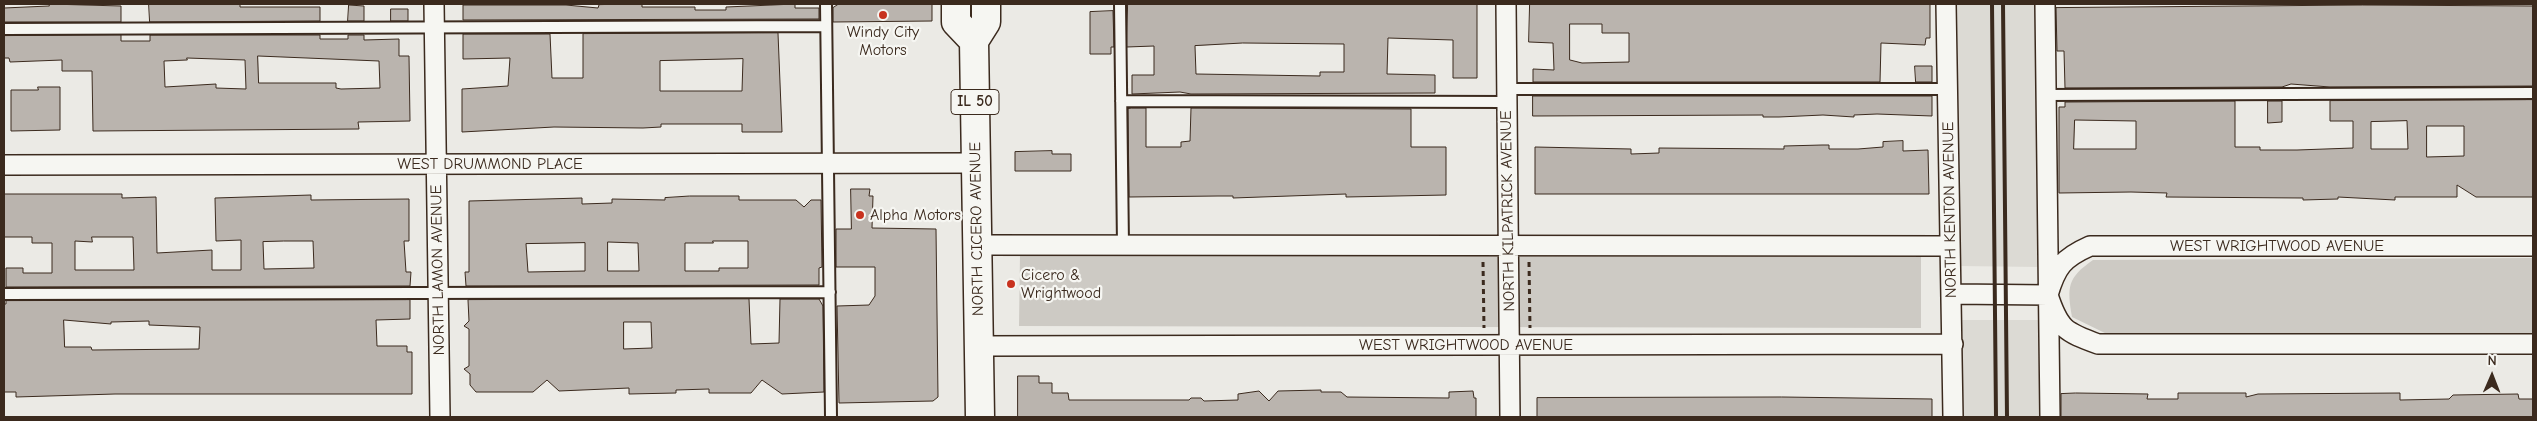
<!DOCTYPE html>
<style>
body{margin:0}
#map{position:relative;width:2537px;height:421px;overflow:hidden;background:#ebeae5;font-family:"Comic Neue",sans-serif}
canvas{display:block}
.frame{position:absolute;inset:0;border:5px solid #3b2a1e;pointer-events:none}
.north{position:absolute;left:2467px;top:351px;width:50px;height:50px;-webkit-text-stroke:4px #f6f6f2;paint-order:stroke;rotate:1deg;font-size:14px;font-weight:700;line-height:20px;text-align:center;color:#3b2a1e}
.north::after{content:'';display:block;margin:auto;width:18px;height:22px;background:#3b2a1e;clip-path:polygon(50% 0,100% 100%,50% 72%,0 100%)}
</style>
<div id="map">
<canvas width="2537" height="421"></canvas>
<div class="frame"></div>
<div class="north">N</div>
</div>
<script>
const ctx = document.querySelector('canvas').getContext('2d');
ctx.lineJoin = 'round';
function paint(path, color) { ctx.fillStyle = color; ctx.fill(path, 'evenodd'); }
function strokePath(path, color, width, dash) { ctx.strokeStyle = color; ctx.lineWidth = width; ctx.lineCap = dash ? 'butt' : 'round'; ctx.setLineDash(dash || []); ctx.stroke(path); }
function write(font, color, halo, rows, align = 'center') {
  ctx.font = font + ' "Comic Neue",sans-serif'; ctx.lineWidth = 4.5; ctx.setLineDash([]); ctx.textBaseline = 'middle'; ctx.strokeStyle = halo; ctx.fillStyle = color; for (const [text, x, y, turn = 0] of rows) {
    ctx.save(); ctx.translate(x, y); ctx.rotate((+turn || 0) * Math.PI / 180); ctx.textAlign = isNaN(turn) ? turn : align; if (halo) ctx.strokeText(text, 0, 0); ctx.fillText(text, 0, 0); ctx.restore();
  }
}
paint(new Path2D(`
 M1957,4H2038L2040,267L1959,266Z
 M1960,320H2041L2042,417H1961Z`), '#dcdad4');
paint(new Path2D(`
 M1020,255L1921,257V328L1019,326Z
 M2533,258V333L2109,335L2072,317C2067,287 2067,278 2093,260Z`), '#cdcac4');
const building = new Path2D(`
 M49,4L121,6V22H4V8L49,6Z
 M149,4H240V7H320V21L150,22Z
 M642,4V7H695V10H726V7L795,4V8H819V19L463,20V5H566L598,8L599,5Z
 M839,4H932V21L833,22V8Z
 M1128,4H1477V78H1453V40L1388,38L1387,74L1435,75V93L1191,94L1180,92L1132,94V75H1154V46L1127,47ZM1243,43L1344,44V72H1320V76L1196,74L1195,46Z
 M1530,4H1930V38H1926L1925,45L1881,43L1880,82H1533V69L1554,70L1553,43L1529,42ZM1570,24H1602V33H1629V62L1582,63L1570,60Z
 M349,5L364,6V21H348Z
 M2363,5L2533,6V86L2330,87L2291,84L2282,87L2065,88L2064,51H2057L2056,8Z
 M391,9H408V21H391Z
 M1113,11L1114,47H1111V54H1090V12Z
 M778,33L782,132H742V124H661V127L643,128L554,127L462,132V89L508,86L510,58L463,59V34H550L552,78H583V34ZM743,59L742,91H660V61Z
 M121,35V41H150V35H320V39H348V35H364V40L399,39V56H409L410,121L358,122L359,129L93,131L92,71H62V60L10,62L9,58H4V36ZM258,56L379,61L380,88L341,89L336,88V83H259ZM187,58L245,60L246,89L216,88V84L165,87L164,61L187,60Z
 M1915,66H1932V82H1916Z
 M38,87H60V130L11,131V90H38Z
 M1533,96H1932V116L1877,114L1854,115V117L1823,115L1779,117H1763V115L1533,116Z
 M2533,100V197H2476L2457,185V197H2395V200L2338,197V199L2303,200V198L2166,197L2167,193L2131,192L2059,193V107H2065V102L2235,101V147H2260V150H2297L2353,148V121H2330V101ZM2075,120L2136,121V149H2074ZM2407,121L2408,149H2371V122ZM2427,126H2464V156L2427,157Z
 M2268,101H2282V122L2268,123Z
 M1132,108H1146V147H1181V142L1190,141L1191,108L1411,109V147H1446V195L1346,197V194L1233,198V196H1218L1129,197L1128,109Z
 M1903,141V151L1928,150L1929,194H1535V147L1631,149V154L1659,153V148L1784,149V146L1822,145H1829V149H1858L1883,147V142Z
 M1052,151V154H1071V171H1015V152Z
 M851,189H870L869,196H873L872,228L936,229L938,397L933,401L839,403L837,306L869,305L875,296V267H836V229H851Z
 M4,194H122V198L156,197L157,253L212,250V270H241V240L216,241L215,198L311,195V200L409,199V241H404L406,272H411L410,286L6,287V268H23V273H52V243H32V237H4ZM92,237H133L134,270H75V241L92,242ZM284,241H313L314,268L264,269L263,242Z
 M690,196H739V200H796L804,207L811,200H821L822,267L819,268V285L466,286L465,272H469V201L582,198V204L612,203V199L665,200V198ZM713,241H748V268H719V271H685V243H713ZM608,242L638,243L639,271H608ZM585,243V271L528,272L526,244Z
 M749,299L751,344L779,343L780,299H819L823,306L824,392L782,394L762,380L751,393H709V389L676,390V393L629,394V388L559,391L547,380L533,392H476L470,385V374L464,369L469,366V329L464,326L469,321L468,300ZM624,322H651L652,348L624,349Z
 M410,300V319L376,320L377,346H407V352H412V394H115L16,397V392H4V304H6V301ZM64,320L111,324V322L149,321V325L200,327L199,349L92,350L91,347H65Z
 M1018,376H1039V383H1052V393H1068L1069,400H1189L1191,398H1201L1204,401L1238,400V394L1259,391L1269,401L1278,391L1321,390V392H1341L1347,397L1449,398V392L1473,391L1474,398H1476V417H1018Z
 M2076,393L2148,394L2147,399H2178V393H2246V397L2258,394L2400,393V400L2449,399L2453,395L2518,394L2519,399H2533V417H2061V394Z
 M1782,397L1932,399V417H1537V398Z`);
paint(building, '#bab4ae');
strokePath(building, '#3b2a1e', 1);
const service = new Path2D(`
 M826,4L831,417
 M1120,4L1123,245
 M4,29L826,26
 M1507,89H1948
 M2045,95L2533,93
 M1121,101L1507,102
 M4,294L830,292`);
const minor = new Path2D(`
 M434,4L440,417
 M1506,4L1510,417
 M1946,4L1953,417
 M2045,4L2050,417
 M4,165L976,163
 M978,245L1950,246
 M2533,246H2090C2063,258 2056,267 2048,295C2059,329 2065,332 2098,344H2533
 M1953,294L2048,295
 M979,346L1953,344`);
const primary = new Path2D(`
 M956,4V22L974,41
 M980,417L974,41L986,22V4`);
strokePath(service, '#3b2a1e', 14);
strokePath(minor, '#3b2a1e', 22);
strokePath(primary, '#3b2a1e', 31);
strokePath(new Path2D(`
 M1483,262L1484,328
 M1529,262L1530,328`), '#3b2a1e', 3, [5, 4]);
strokePath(service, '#f6f6f2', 10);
strokePath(minor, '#f6f6f2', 19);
strokePath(primary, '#f6f6f2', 28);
strokePath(new Path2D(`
 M1992,4L1996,417
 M2003,4L2007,417`), '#3b2a1e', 4);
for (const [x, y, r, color] of [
 [883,15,5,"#c8321e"],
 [860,215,5,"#c8321e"],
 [1011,284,5,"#c8321e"]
]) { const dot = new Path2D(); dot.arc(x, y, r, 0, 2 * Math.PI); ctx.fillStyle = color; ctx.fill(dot); strokePath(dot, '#f6f6f2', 2); }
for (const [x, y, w] of [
 [975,102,48]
]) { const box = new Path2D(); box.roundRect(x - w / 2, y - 12.5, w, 25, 4); ctx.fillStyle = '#f6f6f2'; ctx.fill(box); strokePath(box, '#3b2a1e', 1); }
write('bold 15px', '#3b2a1e', null, [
 ["IL 50",975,102]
]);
write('16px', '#3b2a1e', '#f6f6f2', [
 ["Windy City",883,32,"center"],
 ["Motors",883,50,"center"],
 ["Alpha Motors",870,215],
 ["Cicero &",1021,275],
 ["Wrightwood",1021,293]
], 'left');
write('16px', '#3b2a1e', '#f6f6f2', [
 ["WEST DRUMMOND PLACE",490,164],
 ["NORTH KENTON AVENUE",1950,210,-91],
 ["NORTH KILPATRICK AVENUE",1508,211,-91],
 ["NORTH CICERO AVENUE",977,229,-91],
 ["WEST WRIGHTWOOD AVENUE",2277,246],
 ["NORTH LAMON AVENUE",438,270,-91],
 ["WEST WRIGHTWOOD AVENUE",1466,345]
]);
</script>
